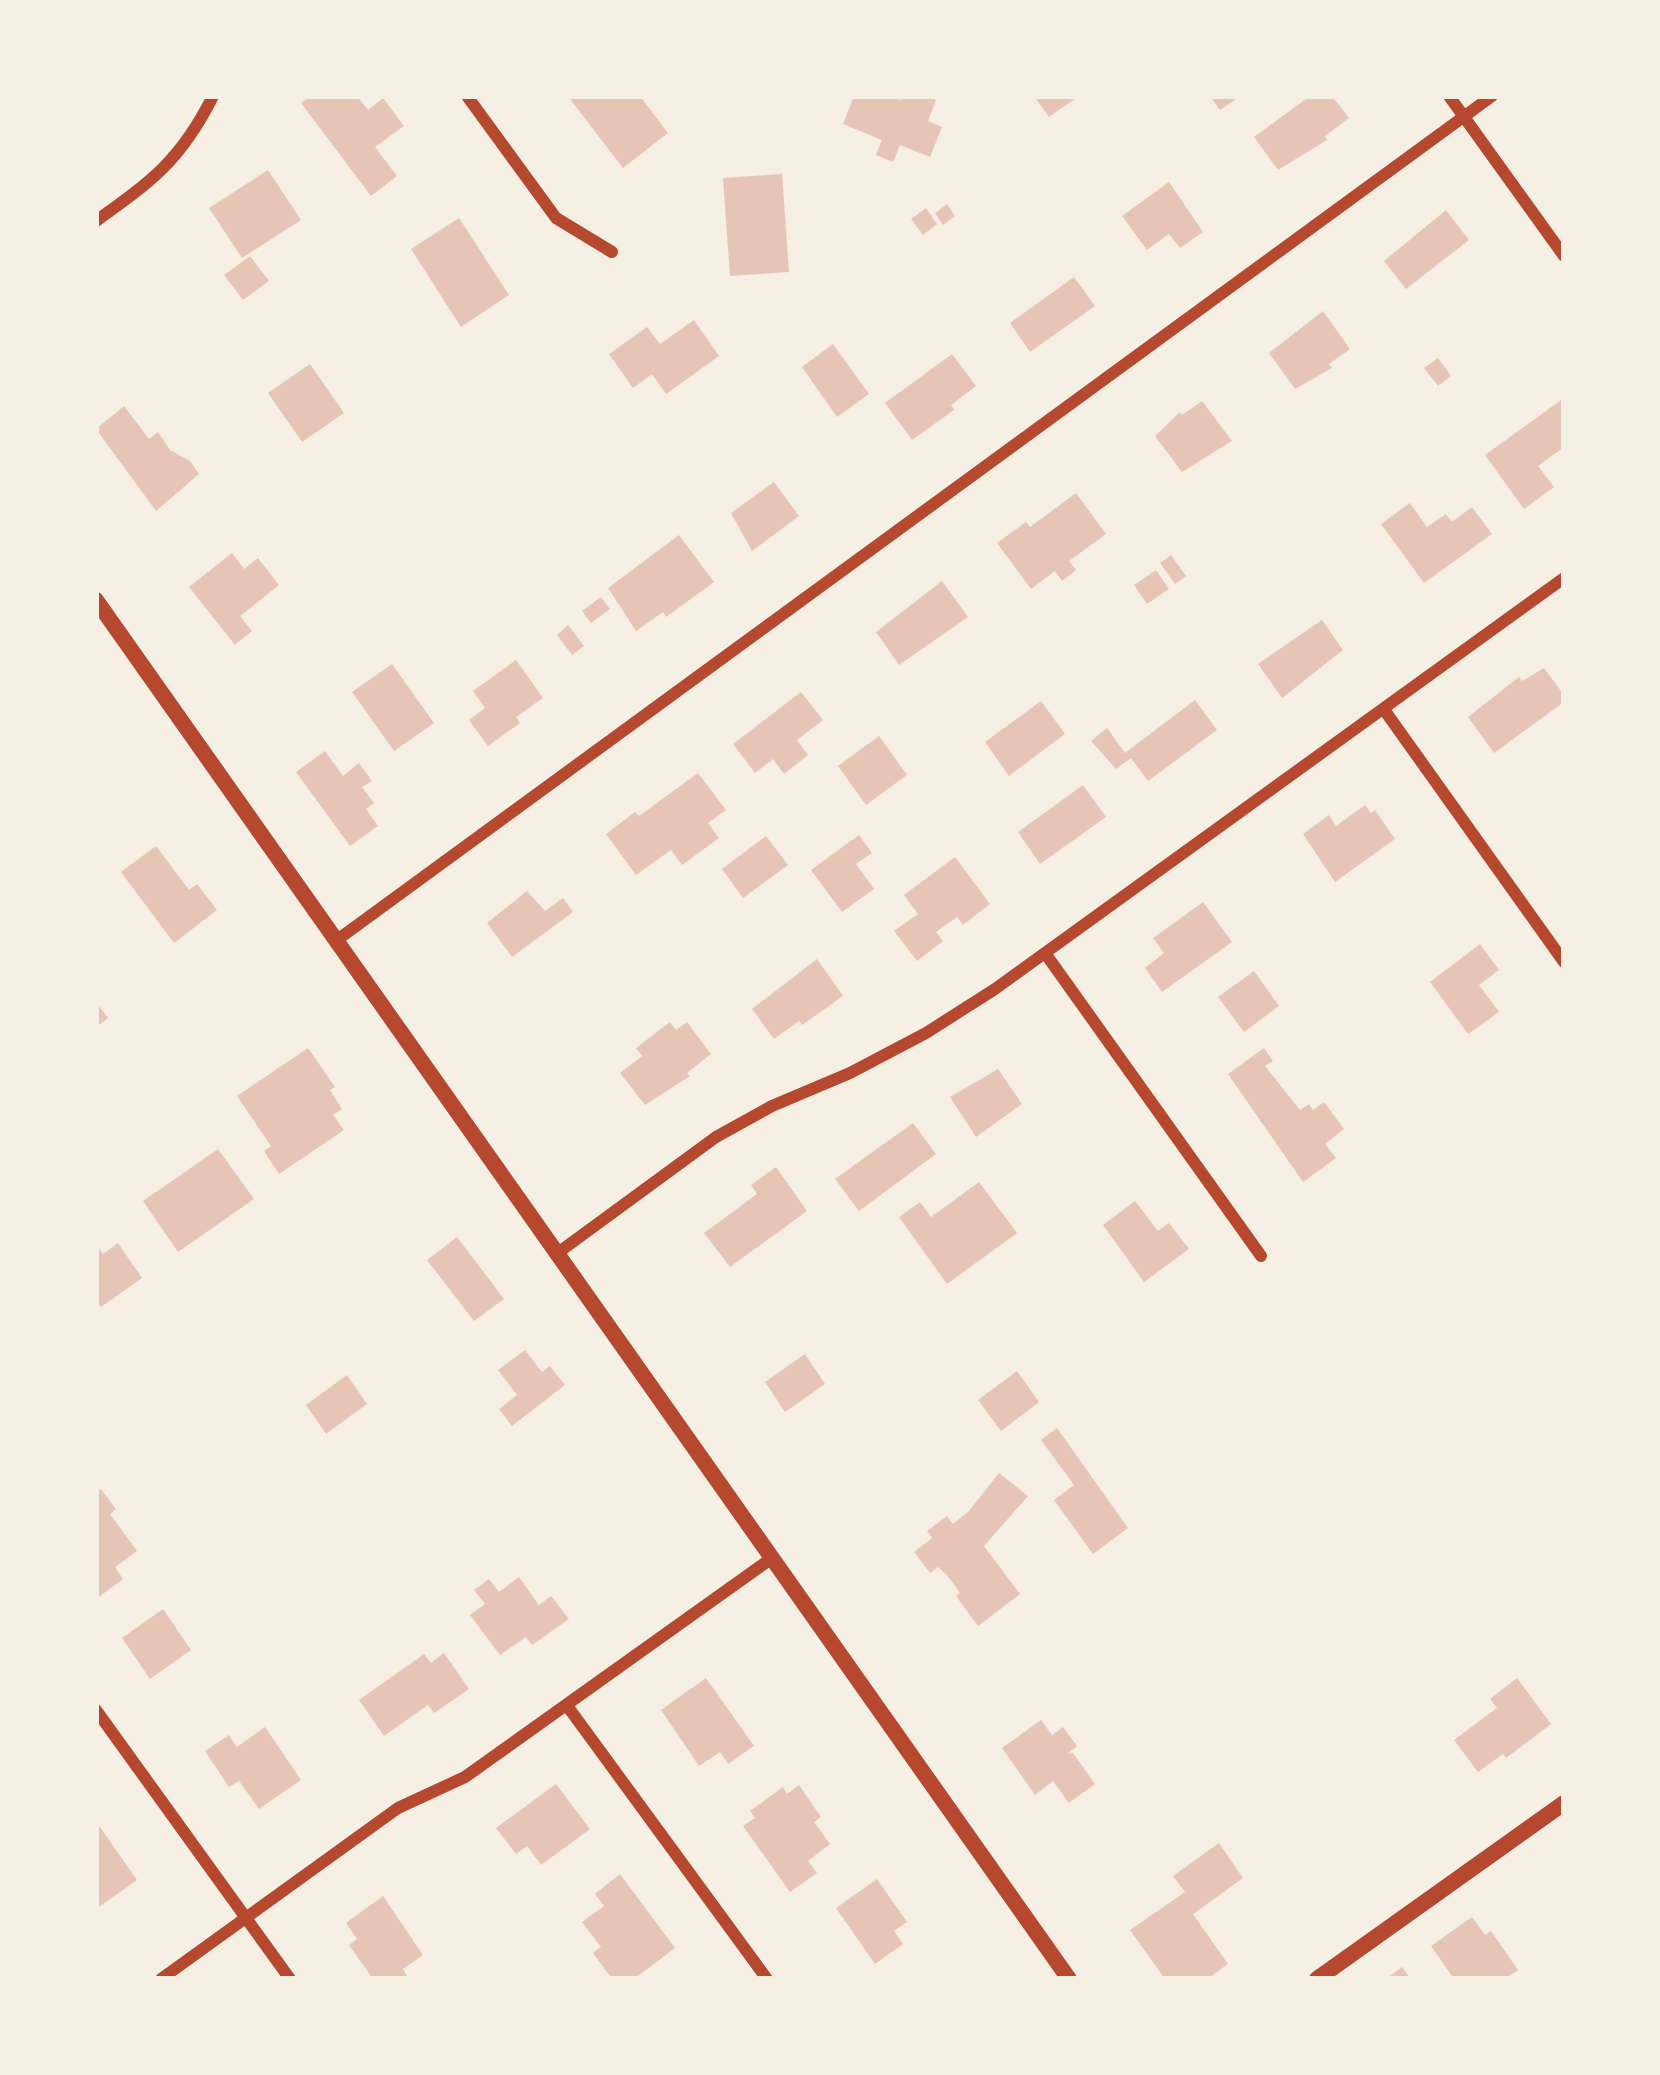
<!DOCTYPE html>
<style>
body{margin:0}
#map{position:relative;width:1660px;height:2075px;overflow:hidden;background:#f6efe4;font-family:"Alegreya Sans",sans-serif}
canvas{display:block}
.frame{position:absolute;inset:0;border:99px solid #f6efe4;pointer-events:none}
</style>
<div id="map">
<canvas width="1660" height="2075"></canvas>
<div class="frame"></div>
</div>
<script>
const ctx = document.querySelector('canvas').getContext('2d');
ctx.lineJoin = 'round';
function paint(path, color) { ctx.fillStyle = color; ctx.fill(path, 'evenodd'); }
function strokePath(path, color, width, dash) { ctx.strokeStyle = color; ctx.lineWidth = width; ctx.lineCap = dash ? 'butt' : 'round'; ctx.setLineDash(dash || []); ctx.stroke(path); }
paint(new Path2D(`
 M310,96H357L368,110L383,98L404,126L375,147L397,176L371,196L301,103Z
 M574,96H640L668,133L623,168L570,99Z
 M854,96H890L901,100L903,96H926L936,100L928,121L942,127L930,157L900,145L893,162L876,155L882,140L843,124Z
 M1034,96H1079L1049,117Z
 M1210,96H1241L1220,110Z
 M1310,96H1332L1349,118L1325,136L1327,140L1278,170L1254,137Z
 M268,170L301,220L242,258L209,208Z
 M782,174L789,272L730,276L723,178Z
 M1169,182L1203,232L1180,248L1169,234L1147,250L1122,216Z
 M947,204L955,216L943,225L935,213Z
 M926,208L937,224L923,235L911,219Z
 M1446,210L1469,240L1406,289L1384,261Z
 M459,218L509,295L461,327L411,249Z
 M250,256L269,281L243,300L224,275Z
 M1074,277L1095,306L1030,352L1010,323Z
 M1323,311L1350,349L1329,364L1332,368L1295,389L1269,353Z
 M694,320L719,356L666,394L652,374L633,388L609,354L647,327L660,344Z
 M833,344L869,394L837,417L802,367Z
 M952,354L976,386L951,405L954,410L912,440L885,403Z
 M1438,358L1451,376L1438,386L1424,368Z
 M310,364L344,413L302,442L268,393Z
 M1564,398V447L1538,466L1554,487L1524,509L1485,455Z
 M1202,401L1232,441L1182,472L1155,436L1180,412L1182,415Z
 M124,406L149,439L158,432L170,450L190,461L199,474L156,511L96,429Z
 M774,482L799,516L752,551L731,513Z
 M1076,493L1106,534L1069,561L1076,570L1062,581L1055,571L1031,589L997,543L1026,522L1030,527Z
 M1410,503L1427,527L1446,514L1452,522L1472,507L1492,534L1424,583L1381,524Z
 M679,535L714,582L666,617L663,612L636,631L608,588Z
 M232,553L244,569L258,558L279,585L240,616L252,631L235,645L189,587Z
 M1171,555L1186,576L1175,584L1160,563Z
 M1156,570L1169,589L1147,604L1134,585Z
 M942,581L968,617L899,665L876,632Z
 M601,597L610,609L591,623L582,611Z
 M1322,620L1343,650L1282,698L1258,664Z
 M568,625L584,646L572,655L557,635Z
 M516,660L543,698L516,717L520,723L488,746L469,720L485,708L473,691Z
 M392,664L434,723L394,751L352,692Z
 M1544,668L1564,695V702L1494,753L1468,717L1519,677L1522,681Z
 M801,692L823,720L797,740L808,755L784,774L773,759L755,773L733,744Z
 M1195,700L1217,730L1148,781L1131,758L1116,769L1091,741L1107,728L1125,753Z
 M1041,701L1065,734L1009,776L985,742Z
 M879,736L907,775L866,805L838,766Z
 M325,751L343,776L359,763L372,781L362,787L374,803L366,809L378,826L350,846L296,772Z
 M698,773L726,810L708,823L719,838L682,865L671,850L636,875L606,834L635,812L639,816Z
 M1083,785L1106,817L1040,864L1018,832Z
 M1365,805L1371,813L1375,810L1395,839L1335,882L1303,834L1329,815L1336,826Z
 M859,835L872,853L856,864L874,889L842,912L811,870Z
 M766,836L788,865L743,898L722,869Z
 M156,846L189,890L197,884L217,910L174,943L121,872Z
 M955,857L990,904L963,925L957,917L936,932L943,941L917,961L894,931L918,914L904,895Z
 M527,891L545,911L563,898L573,912L512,957L487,923Z
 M1203,902L1232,942L1162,992L1145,968L1164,953L1153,938Z
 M1480,944L1499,970L1479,985L1499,1012L1468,1034L1430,982Z
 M817,959L843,996L802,1025L799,1021L774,1039L752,1009Z
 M1254,971L1279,1006L1244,1032L1218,997Z
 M96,1002L108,1018L96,1027Z
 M670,1022L676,1030L687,1022L711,1054L687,1073L690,1076L645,1105L620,1073L642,1056L636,1048Z
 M308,1048L335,1087L330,1090L342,1109L333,1115L344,1130L279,1174L264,1151L271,1146L237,1096Z
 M1264,1048L1273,1061L1265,1066L1300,1110L1309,1104L1313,1110L1324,1102L1344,1129L1325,1144L1336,1158L1303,1182L1228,1074Z
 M998,1069L1022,1104L976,1137L950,1097Z
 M913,1123L936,1154L859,1211L835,1179Z
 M218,1149L254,1199L178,1252L143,1201Z
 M776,1167L807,1211L730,1267L704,1233L757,1194L751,1185Z
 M979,1182L1017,1233L947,1284L899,1217L920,1202L931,1217Z
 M1135,1201L1158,1231L1169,1223L1189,1249L1144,1282L1103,1225Z
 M457,1237L504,1299L474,1321L427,1260Z
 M118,1243L142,1278L101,1307L96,1301V1244L103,1254Z
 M525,1350L542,1372L550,1366L565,1385L512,1426L499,1409L517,1395L498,1370Z
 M805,1354L825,1384L785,1412L765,1382Z
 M1017,1371L1039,1402L1001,1431L978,1400Z
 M347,1375L367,1404L326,1434L306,1405Z
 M1057,1428L1128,1528L1093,1554L1054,1500L1074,1485L1041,1440Z
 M999,1473L1028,1496L984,1546L1020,1594L978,1626L956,1596L960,1593L947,1575L938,1567L930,1573L914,1552L932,1538L927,1531L947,1516L953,1524L969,1511Z
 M101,1489L116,1509L110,1514L137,1551L115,1567L123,1579L96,1599V1493Z
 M519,1577L539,1605L551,1596L569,1619L532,1645L526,1637L500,1655L470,1615L485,1604L474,1590L489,1579L499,1592Z
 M163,1609L191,1650L150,1679L122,1638Z
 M444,1653L469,1689L434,1713L428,1705L384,1736L359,1700L424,1654L431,1663Z
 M706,1678L754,1746L728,1764L720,1752L699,1766L661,1710Z
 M1517,1678L1551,1724L1506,1758L1503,1754L1478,1772L1454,1740L1497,1708L1490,1699Z
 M1041,1720L1052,1735L1063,1727L1077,1746L1067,1754L1073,1753L1095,1784L1069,1803L1053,1781L1035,1795L1002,1748Z
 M265,1727L301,1780L259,1809L239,1781L229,1787L205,1751L229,1735L237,1747Z
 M556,1784L590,1829L541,1865L527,1846L516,1854L496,1828Z
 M799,1785L821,1817L814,1822L830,1844L808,1861L817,1873L790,1892L743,1826L755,1818L750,1811L783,1787L787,1794Z
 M100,1827L137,1880L96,1909V1829Z
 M1219,1843L1243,1878L1193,1914L1228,1964L1207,1979H1165L1130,1930L1185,1892L1173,1876Z
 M620,1874L675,1948L634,1979H612L593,1953L601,1947L582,1922L604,1906L595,1894Z
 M877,1879L907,1922L894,1931L903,1944L875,1964L836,1908Z
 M383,1896L423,1955L403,1969L409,1979H373L349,1945L357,1939L346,1923Z
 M1472,1917L1485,1935L1491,1931L1518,1970L1505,1979H1454L1431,1946Z
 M1402,1967L1411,1979H1386Z`), '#e6c5b7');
strokePath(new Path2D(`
 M467,96L556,218L612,252
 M1449,96L1564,256
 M96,221C152,181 181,160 213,96
 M1385,711L1564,962
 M337,940L1492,96
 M1045,953L1261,1256
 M559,1252L716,1137L772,1106L850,1073L926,1033L995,989L1564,578
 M568,1707L767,1979
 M96,1710L290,1979
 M161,1979L398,1808L465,1777L772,1558`), '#b5482f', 12);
strokePath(new Path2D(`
 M96,600L1069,1979
 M1317,1979L1564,1803`), '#b5482f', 16);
</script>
